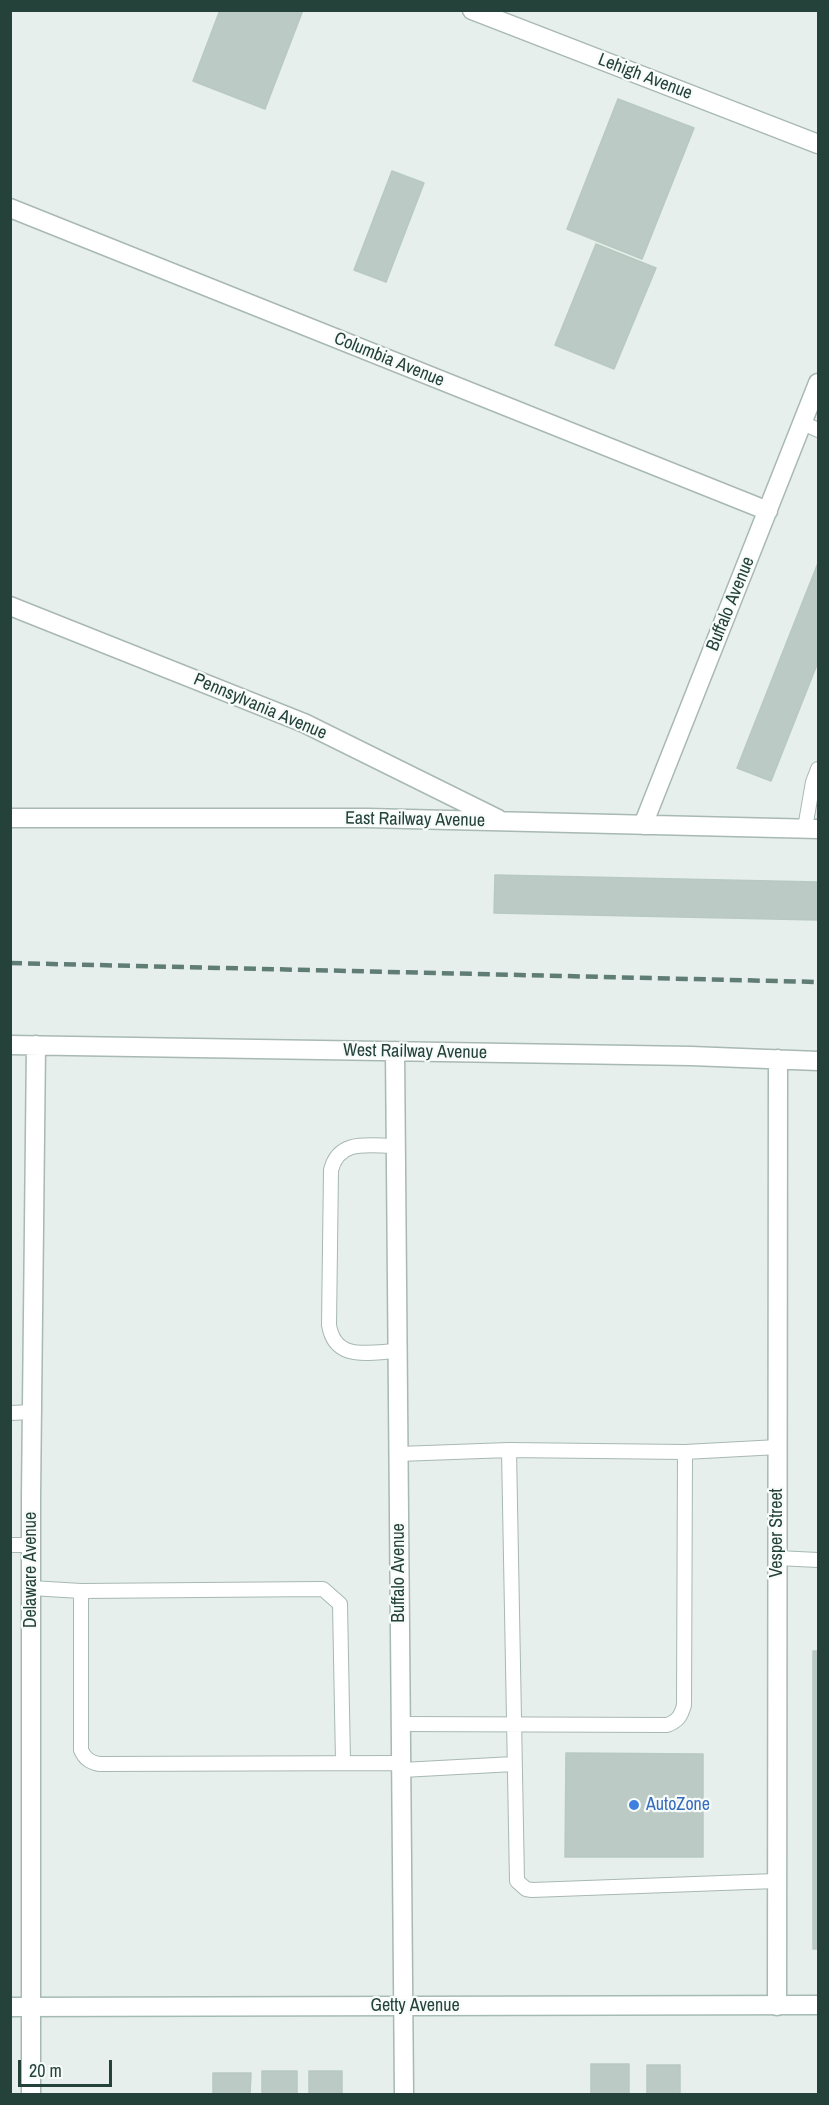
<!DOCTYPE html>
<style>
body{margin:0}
#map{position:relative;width:829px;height:2105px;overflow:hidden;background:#e6efeb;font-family:"Archivo Narrow",sans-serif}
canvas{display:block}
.frame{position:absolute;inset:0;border:12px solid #24423a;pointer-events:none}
.scale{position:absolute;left:18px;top:2060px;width:94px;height:27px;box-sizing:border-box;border:3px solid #24423a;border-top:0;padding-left:8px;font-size:18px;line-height:21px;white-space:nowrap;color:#24423a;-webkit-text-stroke:4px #f7fbf9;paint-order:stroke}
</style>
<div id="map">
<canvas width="829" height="2105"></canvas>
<div class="frame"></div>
<div class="scale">20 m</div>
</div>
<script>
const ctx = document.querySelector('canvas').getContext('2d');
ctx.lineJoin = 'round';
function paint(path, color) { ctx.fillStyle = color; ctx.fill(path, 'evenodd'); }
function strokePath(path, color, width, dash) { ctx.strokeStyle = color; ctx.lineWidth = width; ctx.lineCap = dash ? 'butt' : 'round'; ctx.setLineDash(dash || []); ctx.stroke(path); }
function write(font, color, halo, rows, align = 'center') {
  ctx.font = font + ' "Archivo Narrow",sans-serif'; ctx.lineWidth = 4.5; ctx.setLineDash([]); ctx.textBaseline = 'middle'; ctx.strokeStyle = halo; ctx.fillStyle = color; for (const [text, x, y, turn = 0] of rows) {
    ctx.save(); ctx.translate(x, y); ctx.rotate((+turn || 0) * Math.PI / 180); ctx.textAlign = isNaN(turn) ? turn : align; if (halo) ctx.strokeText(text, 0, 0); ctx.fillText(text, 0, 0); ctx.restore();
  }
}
const building = new Path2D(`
 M220,10H303L265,109L193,81Z
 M618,99L694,128L642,259L567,229Z
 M392,171L424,183L386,282L354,270Z
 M596,244L656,268L614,369L555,345Z
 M818,563V662L771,781L737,768Z
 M495,875L818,882V920L494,913Z
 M813,1651H818V1949H813Z
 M566,1753L703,1754V1857H565Z
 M591,2064H629V2094H591Z
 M647,2065H680V2094H647Z
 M262,2071H297V2094H262Z
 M309,2071H342V2094H309Z
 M213,2073H251L250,2094H213Z`);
paint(building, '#bbcac4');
strokePath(building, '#b8c9c2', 1.5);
const lane = new Path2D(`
 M803,423L818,430
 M805,828L813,782L818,769
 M395,1146C370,1146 339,1138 331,1170L329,1325C335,1362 369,1352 398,1351
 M10,1413L32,1412
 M509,1450L517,1881L526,1889L532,1890L776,1881
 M398,1454L509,1450L685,1452L778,1447
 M10,1545H31
 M777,1558L818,1560
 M31,1588L81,1591
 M400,1724L667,1725C678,1721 681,1716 684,1705L685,1452
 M343,1762L340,1604L323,1589L81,1591V1750C85,1759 90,1762 99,1764L401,1763
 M402,1770L514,1764`);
const street = new Path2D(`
 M472,10L818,144
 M10,208L768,511
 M10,606L304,723L498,819
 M10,818H367L818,829
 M643,825L818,383
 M10,1045L691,1056L818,1061
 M395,1051L404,2094
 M777,2006L778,1059
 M31,2094V1496L36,1045`);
const secondary = new Path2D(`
 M10,2007L818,2005`);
strokePath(lane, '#a8b8b2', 16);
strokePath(street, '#a8b8b2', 21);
strokePath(secondary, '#a4bbb3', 21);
strokePath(lane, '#fff', 14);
strokePath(street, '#fff', 18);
strokePath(secondary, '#fff', 18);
strokePath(new Path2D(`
 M10,963L818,982`), '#5f7d75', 4.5, [12, 6]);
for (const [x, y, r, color] of [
 [634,1805,6,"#3f7fe0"]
]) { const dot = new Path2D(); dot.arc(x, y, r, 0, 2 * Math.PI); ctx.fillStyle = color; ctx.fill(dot); strokePath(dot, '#f7fbf9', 2); }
write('18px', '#24423a', '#f7fbf9', [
 ["Lehigh Avenue",645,77,21],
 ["Columbia Avenue",389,360,22],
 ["Buffalo Avenue",731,604,-68],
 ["Pennsylvania Avenue",260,707,23],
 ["East Railway Avenue",415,820,1],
 ["West Railway Avenue",415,1052,1],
 ["Vesper Street",777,1533,-90],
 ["Delaware Avenue",31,1570,-90],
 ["Buffalo Avenue",399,1573,-90],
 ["Getty Avenue",415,2006]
]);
write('18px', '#366cbe', '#f7fbf9', [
 ["AutoZone",646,1805]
], 'left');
</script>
